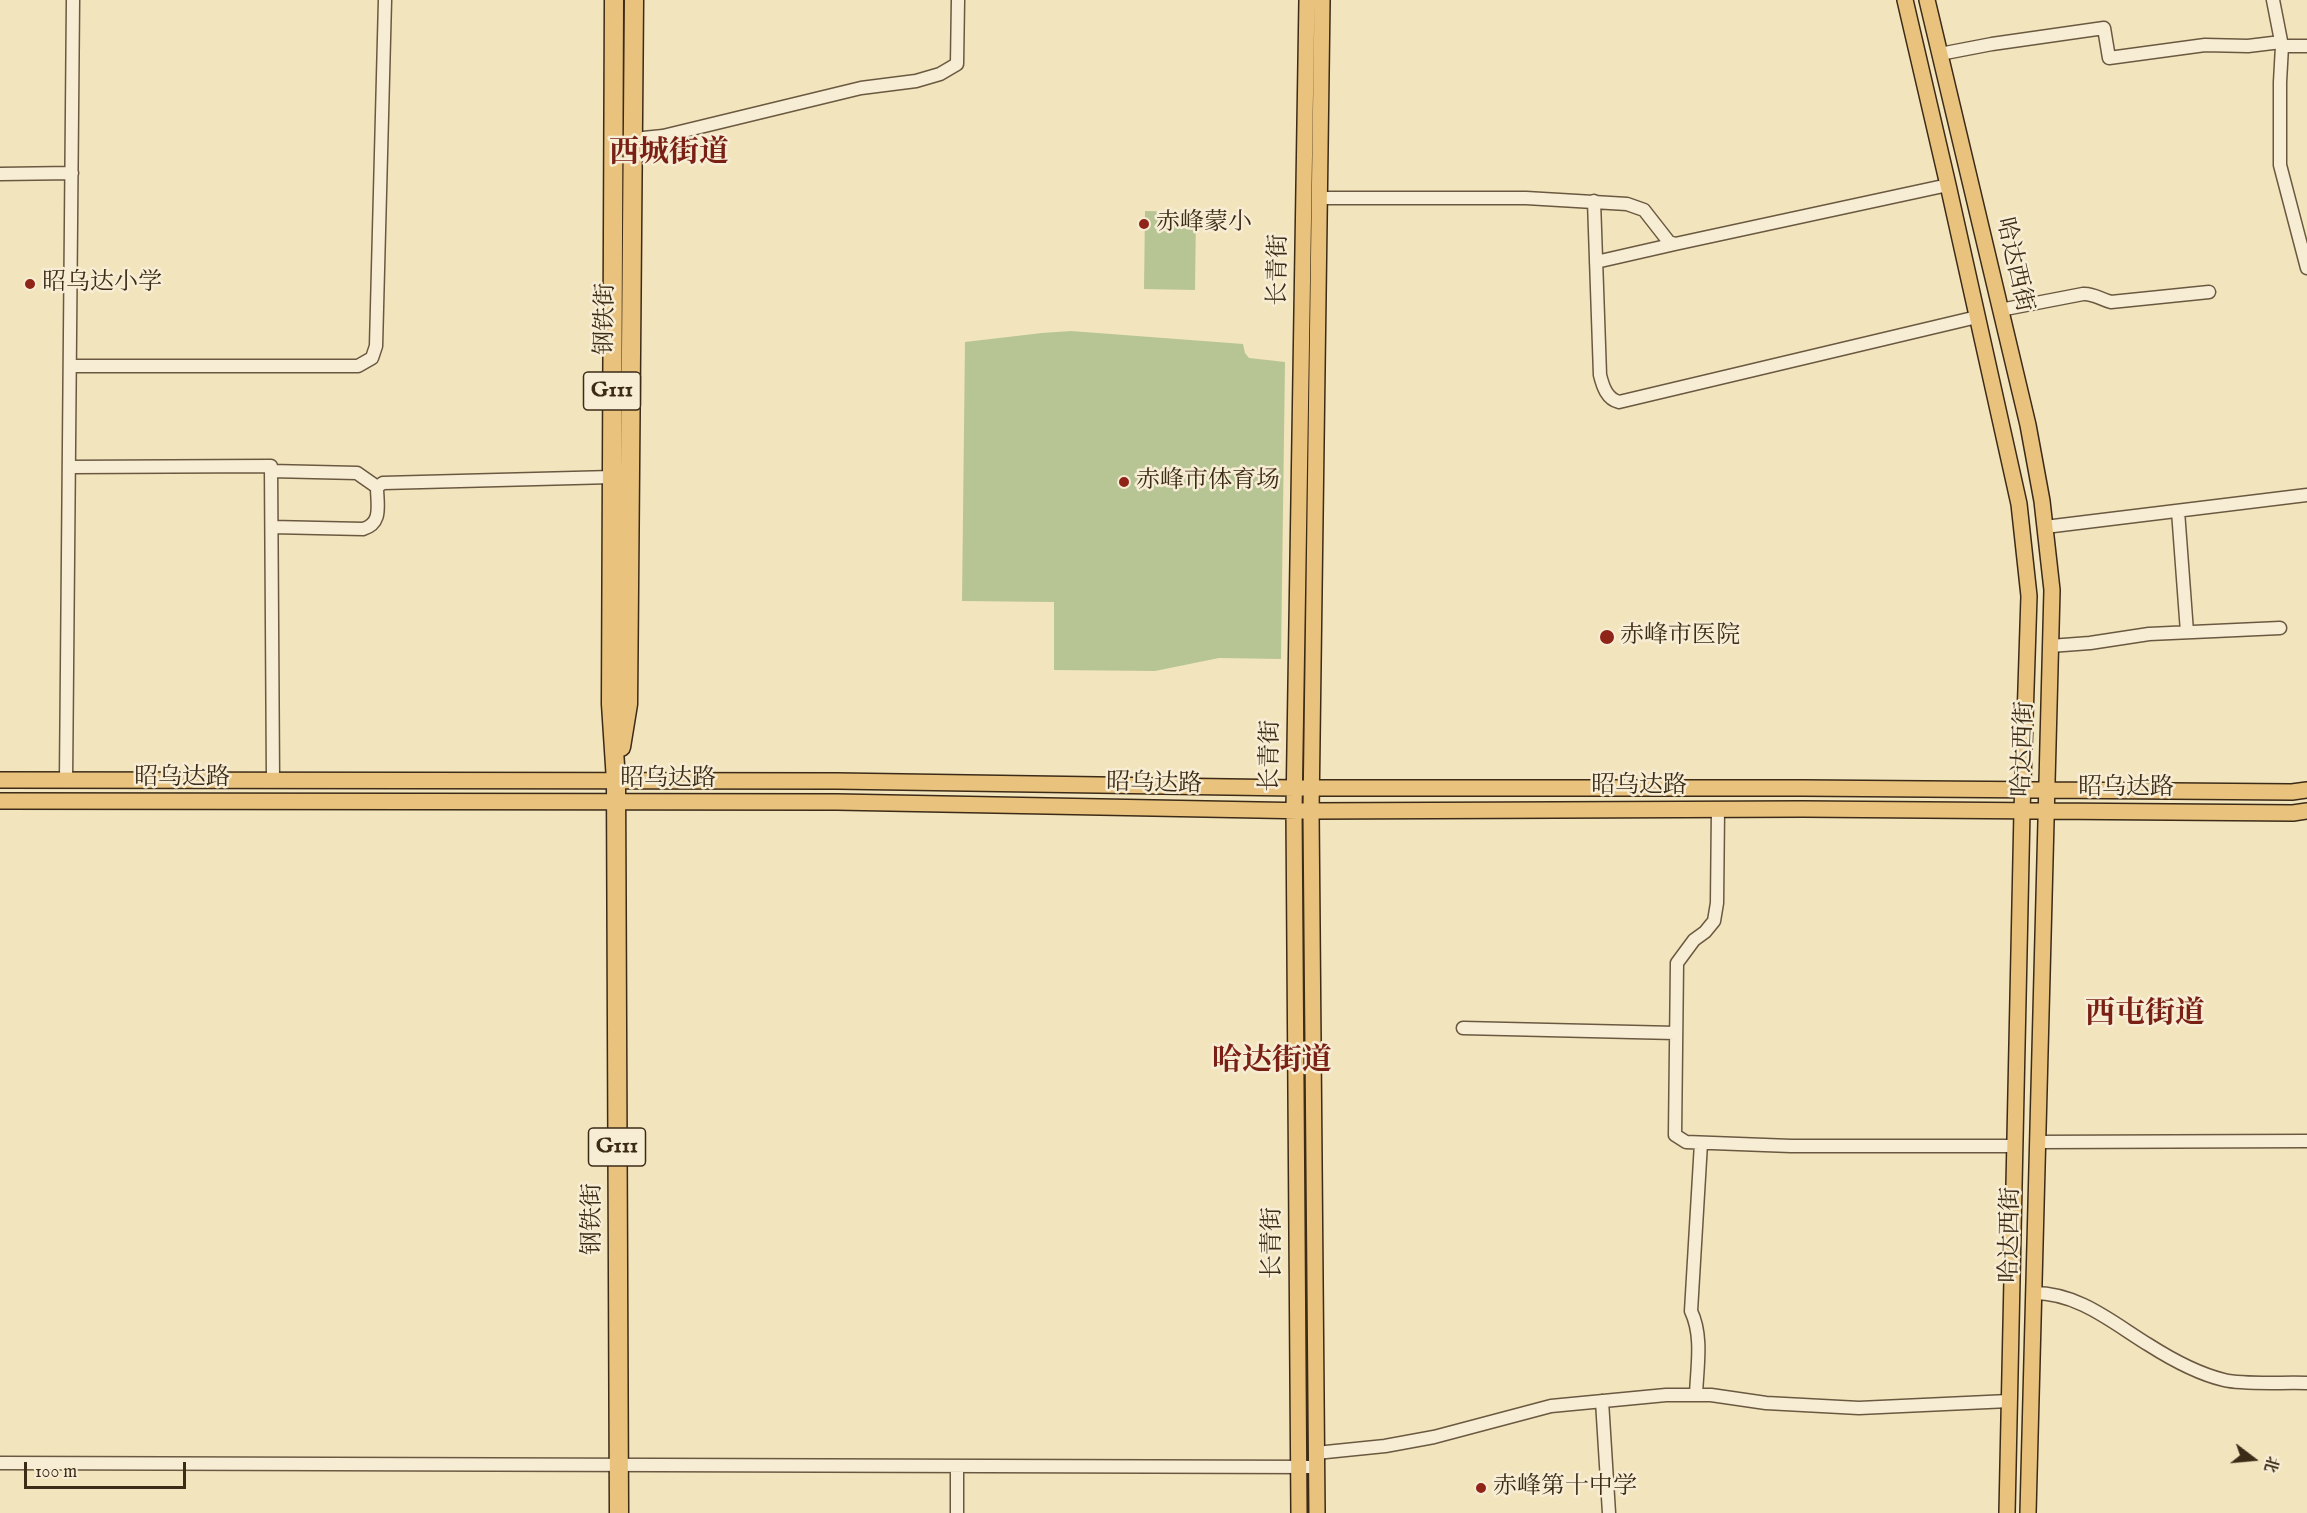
<!DOCTYPE html>
<meta charset="utf-8">
<style>
body{margin:0}
#map{position:relative;width:2307px;height:1513px;overflow:hidden;background:#f2e4bd;font-family:"IM FELL English","Noto Serif SC",serif}
canvas{display:block}
.north{position:absolute;left:2223px;top:1429px;width:60px;height:60px;-webkit-text-stroke:4px #f7edd4;paint-order:stroke;rotate:106deg;font-size:16px;font-weight:700;line-height:24px;text-align:center;color:#3c2b17}
.north::after{content:'';display:block;margin:auto;width:21px;height:27px;background:#3c2b17;clip-path:polygon(50% 0,100% 100%,50% 72%,0 100%)}
.scale{position:absolute;left:24px;top:1462px;width:162px;height:27px;box-sizing:border-box;border:3px solid #3c2b17;border-top:0;padding-left:8px;font-size:18px;line-height:21px;white-space:nowrap;color:#3c2b17;-webkit-text-stroke:4px #f7edd4;paint-order:stroke}
</style>
<div id="map">
<canvas width="2307" height="1513"></canvas>
<div class="north">北</div>
<div class="scale">100 m</div>
</div>
<script>
const ctx = document.querySelector('canvas').getContext('2d');
ctx.lineJoin = 'round';
function paint(path, color) { ctx.fillStyle = color; ctx.fill(path, 'evenodd'); }
function strokePath(path, color, width, dash) { ctx.strokeStyle = color; ctx.lineWidth = width; ctx.lineCap = dash ? 'butt' : 'round'; ctx.setLineDash(dash || []); ctx.stroke(path); }
function write(font, color, halo, rows, align = 'center') {
  ctx.font = font + ' "IM FELL English","Noto Serif SC",serif'; ctx.lineWidth = 5; ctx.setLineDash([]); ctx.textBaseline = 'middle'; ctx.strokeStyle = halo; ctx.fillStyle = color; for (const [text, x, y, turn = 0] of rows) {
    ctx.save(); ctx.translate(x, y); ctx.rotate((+turn || 0) * Math.PI / 180); ctx.textAlign = isNaN(turn) ? turn : align; if (halo) ctx.strokeText(text, 0, 0); ctx.fillText(text, 0, 0); ctx.restore();
  }
}
paint(new Path2D(`
 M1145,211L1196,212L1195,290L1144,289Z
 M1071,331L1243,344L1245,353L1249,358L1285,362L1281,659L1219,658L1155,671L1054,670V602L962,601L965,342L1042,333Z`), '#b7c594');
const minor = new Path2D(`
 M2273,0L2282,46L2280,82V165L2307,268
 M2282,46H2307
 M1940,54L1992,44L2104,28L2109,58L2205,45L2248,46L2281,42
 M633,139L663,136L861,88L916,81L940,74L957,64L958,0
 M0,174L72,173
 M1320,198H1526L1627,204L1644,210L1669,242L1675,244L1948,185
 M1594,201L1600,375C1603,387 1607,399 1619,402L1977,317
 M1596,262L1675,244
 M2000,310L2083,294C2093,293 2100,299 2111,302L2209,292
 M70,366H358L372,358L376,346L385,0
 M69,467L271,466L273,781
 M271,471L357,473L377,487
 M2178,511L2187,632
 M272,527L363,529C383,523 377,505 377,487L383,483L612,477
 M2045,527L2307,495
 M2050,646L2090,643L2149,634L2280,628
 M66,780L73,0
 M1718,809L1717,903L1714,921L1705,932L1694,940L1677,963L1675,1135L1686,1142L1791,1146H2015
 M1463,1028L1675,1033
 M2037,1142L2307,1141
 M2034,1293C2079,1293 2113,1323 2149,1345C2171,1359 2199,1374 2224,1380C2245,1385 2284,1382 2307,1383
 M1696,1395C1697,1367 1703,1336 1691,1311L1701,1143
 M1602,1401L1609,1513
 M1316,1453L1385,1446L1434,1437L1551,1406L1666,1395H1711L1766,1403L1859,1408L2009,1401
 M0,1463L1316,1467
 M957,1466V1513`);
const major = new Path2D(`
 M1905,0L1948,185L2019,504L2029,596L2022,811L2007,1513
 M1927,0L2028,425L2042,501L2052,590L2028,1513
 M0,780L837,781L1294,788H1803L2292,792L2307,790
 M0,801L837,802L1311,811L1803,809L2293,813L2307,811
 M1299,1513L1294,810L1307,0
 M1317,1513L1311,811L1322,0`);
const highway = new Path2D(`
 M614,0L611,704L616,781L619,1513
 M621,747L628,704L634,0`);
strokePath(minor, '#6a5940', 15);
strokePath(major, '#3c2b17', 18);
strokePath(highway, '#3c2b17', 21);
strokePath(minor, '#f7edd4', 12);
strokePath(major, '#e9c27e', 15);
strokePath(highway, '#e9c27e', 18);
for (const [x, y, r, color] of [
 [1144,224,6,"#8f2418"],
 [30,284,6,"#8f2418"],
 [1124,482,6,"#8f2418"],
 [1607,637,8,"#8f2418"],
 [1481,1488,6,"#8f2418"]
]) { const dot = new Path2D(); dot.arc(x, y, r, 0, 2 * Math.PI); ctx.fillStyle = color; ctx.fill(dot); strokePath(dot, '#f7edd4', 2); }
for (const [x, y, w] of [
 [612,391,57],
 [617,1147,57]
]) { const box = new Path2D(); box.roundRect(x - w / 2, y - 19, w, 38, 4.5); ctx.fillStyle = '#f7edd4'; ctx.fill(box); strokePath(box, '#3c2b17', 1.5); }
write('bold 22px', '#3c2b17', null, [
 ["G111",612,391],
 ["G111",617,1147]
]);
write('24px', '#3c2b17', '#f7edd4', [
 ["赤峰蒙小",1156,224],
 ["昭乌达小学",42,284],
 ["赤峰市体育场",1136,482],
 ["赤峰市医院",1620,637],
 ["赤峰第十中学",1493,1488]
], 'left');
write('24px', '#3c2b17', '#f7edd4', [
 ["哈达西街",2013,265,77],
 ["长青街",1280,270,-89],
 ["钢铁街",607,319,-89],
 ["哈达西街",2025,749,-88],
 ["长青街",1272,756,-89],
 ["昭乌达路",182,779],
 ["昭乌达路",668,780],
 ["昭乌达路",1154,785,1],
 ["昭乌达路",1639,787],
 ["昭乌达路",2126,789],
 ["钢铁街",594,1219,-90],
 ["哈达西街",2012,1235,-89],
 ["长青街",1274,1243,-90]
]);
write('bold 30px', '#7a1f14', '#f7edd4', [
 ["西城街道",669,155],
 ["西屯街道",2145,1016],
 ["哈达街道",1272,1063]
]);
</script>
